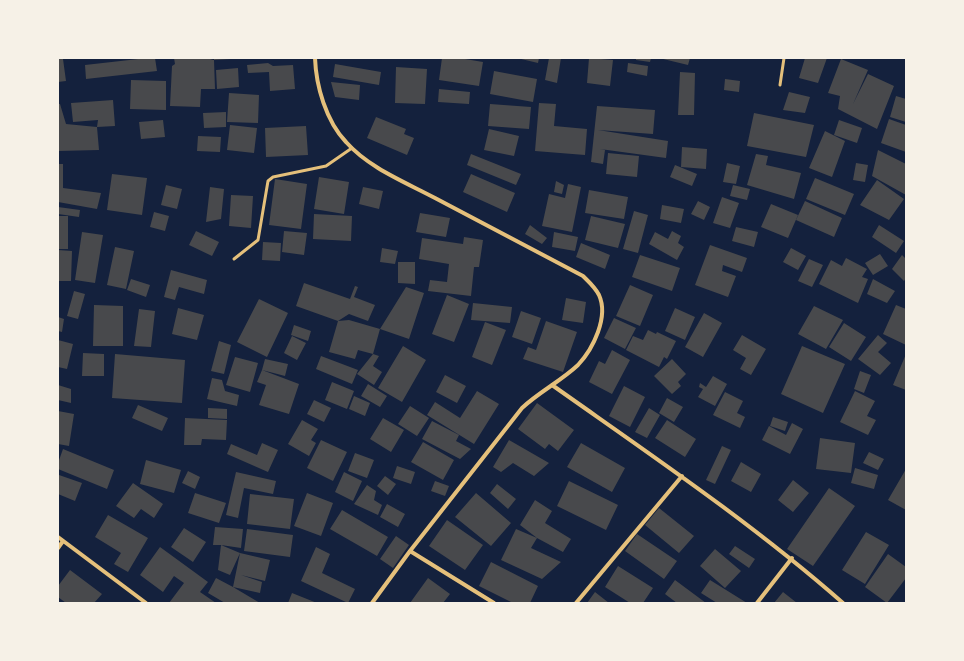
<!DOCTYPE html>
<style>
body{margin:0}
#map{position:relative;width:964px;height:661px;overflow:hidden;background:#14213d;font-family:"Titillium Web",sans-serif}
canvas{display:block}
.frame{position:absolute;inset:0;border:59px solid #f6f1e7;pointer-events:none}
</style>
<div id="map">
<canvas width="964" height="661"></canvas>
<div class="frame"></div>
</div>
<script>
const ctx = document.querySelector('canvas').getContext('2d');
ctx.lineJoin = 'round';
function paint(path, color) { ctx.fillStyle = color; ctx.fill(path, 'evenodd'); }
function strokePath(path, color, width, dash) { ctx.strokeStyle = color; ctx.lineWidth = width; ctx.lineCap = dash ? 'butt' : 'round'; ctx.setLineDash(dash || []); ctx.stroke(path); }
paint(new Path2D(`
 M147,58H155L157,71L86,79L85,65Z
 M174,58H206L214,60V58L231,59L214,60L215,89H201L200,107L170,106L172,66L175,64Z
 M442,58H459L483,62L479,86L439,80Z
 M517,58H539L538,63Z
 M549,58H561L557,83L545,80Z
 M589,58L613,60L610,86L587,83Z
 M636,58H651L650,62L636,60Z
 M659,58H690L688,65Z
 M805,58H827L818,83L799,78Z
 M58,59H63L66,81L58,82Z
 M841,59L868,70L853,104L868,74L894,86L877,129L838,109L840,96L828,93Z
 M268,63L273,66L293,65L295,89L270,91L269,72L248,73L247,65Z
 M628,63L648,66L647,76L627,72Z
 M335,64L381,72L379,85L333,77Z
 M396,67L427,69L425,104L395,103Z
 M238,68L239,87L217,89L216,70Z
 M494,71L537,79L533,102L490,94Z
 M680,72L695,73L694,115H678Z
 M725,79L740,81L739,92L724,90Z
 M131,80L166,81V110L130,109Z
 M331,82L360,85L359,100L335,97Z
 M439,89L470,92L469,104L438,102Z
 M789,92L810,97L805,113L783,110Z
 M229,93L259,95L258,123L227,122Z
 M896,96L906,99V122L890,117Z
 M113,100L115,126L97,127L98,120L73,122L71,103Z
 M539,103L556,104L554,126L587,129L585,155L535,151Z
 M58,104H60L66,124L97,127L99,150L58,151Z
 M490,104L531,107L529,129L488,126Z
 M597,106L655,110L653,134L598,130L668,141L666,158L600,149L605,150L603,164L591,162Z
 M226,112V127L204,128L203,113Z
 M754,113L814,125L806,157L747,146Z
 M376,117L406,129L404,134L414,138L407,155L367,138Z
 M889,119L906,125V152L881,143Z
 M163,120L165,137L141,139L139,122Z
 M839,120L862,128L857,143L834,135Z
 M230,125L257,128L254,153L227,150Z
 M306,126L308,155L266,157L265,128Z
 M489,129L519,136L514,156L484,150Z
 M825,131L845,141L832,177L809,168Z
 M198,136L221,137L220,152L197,151Z
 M682,147L707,149L706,169L681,167Z
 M878,150L906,164V195L872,176Z
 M608,153L639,156L637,177L606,174Z
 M471,154L521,174L516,185L467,165Z
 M756,154L768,156L766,165L801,173L794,199L747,185Z
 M727,163L740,166L736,184L723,182Z
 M856,163L868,165L865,182L853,180Z
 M58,164H63V188L101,193L97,209L58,202Z
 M675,165L697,174L692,186L670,177Z
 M112,174L147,178L142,215L107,210Z
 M471,174L515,193L507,212L463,192Z
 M319,177L349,182L344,214L314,209Z
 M815,178L854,194L845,215L806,199Z
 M275,179L307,184L301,229L269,225Z
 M877,180L904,199L889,220L860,205Z
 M556,181L564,185L562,194L554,192Z
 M568,184L581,187L572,232L542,226L549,194L565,198Z
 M166,185L182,189L177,209L161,205Z
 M733,185L750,189L747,200L730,196Z
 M210,187L224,189L221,219L206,222Z
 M363,187L383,191L379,209L359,204Z
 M589,190L628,197L624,219L585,213Z
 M231,195L253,196L251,228L229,226Z
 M722,197L739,203L730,228L713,223Z
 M698,201L710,207L704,220L691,214Z
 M805,201L842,218L834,237L796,220Z
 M771,204L798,215L788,238L761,227Z
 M662,205L684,209L681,223L660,219Z
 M58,207L80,210L79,217L58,214Z
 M634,211L648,215L638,253L623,249Z
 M154,212L169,216L165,231L150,227Z
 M420,213L450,218L446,237L416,232Z
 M314,214L352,216L351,241L313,239Z
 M58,216H68V249H58Z
 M591,216L625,224L618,248L585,240Z
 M530,225L547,238L542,244L525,234Z
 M879,225L904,241L896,253L872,237Z
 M736,227L758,232L754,247L732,241Z
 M196,231L219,242L212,256L189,245Z
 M284,231L307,233L304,255L282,252Z
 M672,231L681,236L678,243L684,247L677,260L649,244L655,232L668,239Z
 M82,232L103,235L95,283L75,280Z
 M554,232L578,237L575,251L552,247Z
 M464,237L483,240L479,267H474L471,296L428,291L430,280L447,282L449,264L419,259L422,238L463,244Z
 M263,242L281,243L280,261L262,260Z
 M581,243L610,255L605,269L576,257Z
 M710,245L747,258L742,272L723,265L722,271L736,276L728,297L695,285Z
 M115,247L134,251L126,289L107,285Z
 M382,248L398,251L395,264L380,262Z
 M791,248L806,256L798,270L783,262Z
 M58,250L72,251L71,281H58Z
 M880,254L888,266L873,275L865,263Z
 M640,255L680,268L672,291L632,277Z
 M902,255L906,259V278L904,281L892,269Z
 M846,258L867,269L862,277L868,279L858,303L819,284L831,260L842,266Z
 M809,259L823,265L812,287L798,281Z
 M398,262H415V284L398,283Z
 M171,270L207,280L204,294L179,287L175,300L164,297Z
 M131,279L150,285L146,297L127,290Z
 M873,279L895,291L887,303L867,294Z
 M304,283L350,299L355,286L358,287L354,297L375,305L368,321L349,314L338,321L296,306Z
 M630,285L653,295L640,326L616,316Z
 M406,287L424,293L409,339L380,329Z
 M74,291L85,294L78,319L67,316Z
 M447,295L469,304L454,342L432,334Z
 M566,298L586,302L583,323L562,320Z
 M259,299L288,313L267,357L237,342Z
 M473,303L512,307L510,323L471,320Z
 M94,305L123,306V346H93Z
 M896,305L906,309V345L883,334Z
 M814,306L843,320L826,349L798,334Z
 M178,308L204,315L197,340L172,334Z
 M675,308L695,317L685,340L665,331Z
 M139,309L155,311L151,347L134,346Z
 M521,311L541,318L532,344L512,337Z
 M704,313L722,323L703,357L685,347Z
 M58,317L64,319L62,332L58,331Z
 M614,318L636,328L625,349L604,338Z
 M349,320L380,329L373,354L358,350L355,359L329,352L338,321Z
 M546,321L577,332L563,372L523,359L528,347L536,350Z
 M485,322L506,330L492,365L472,357Z
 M844,323L866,337L851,361L829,347Z
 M294,325L311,331L308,341L291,335Z
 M648,330L656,334L657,332L676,341L667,359L664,357L659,367L626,350L633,336L643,340Z
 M742,335L766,349L751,375L740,369L746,358L733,350Z
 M878,335L887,343L878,352L891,363L880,375L858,359Z
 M292,336L306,343L297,360L284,353Z
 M58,340L73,344L67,369L58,367Z
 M219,341L231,345L224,374L211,371Z
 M403,346L426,360L402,402L378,388Z
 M802,346L845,364L823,413L781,394Z
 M612,350L630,360L612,394L589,382L599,361L605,364Z
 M83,353L104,354V376H82Z
 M115,354L185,360L182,403L112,398Z
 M373,354L379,356L373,366L382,372L374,385L357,374Z
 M906,354V390L893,385Z
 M321,356L358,370L352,384L316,369Z
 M235,357L258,363L250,392L226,385Z
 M265,359L288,364L285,376L262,370Z
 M672,359L686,374L678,382L681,386L672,394L654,376Z
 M262,370L299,384L289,414L259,405L266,385L257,382Z
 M860,371L871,375L864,393L854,389Z
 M445,375L466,386L457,403L436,392Z
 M713,376L727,384L715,406L698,397L703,389L699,387L700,383L706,387Z
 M212,378L222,380L225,391L239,395L237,406L207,399Z
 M332,382L354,391L347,409L325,400Z
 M368,384L387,396L380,407L361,396Z
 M58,385L71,389V403L58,400Z
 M624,386L645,397L630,427L609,416Z
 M477,391L499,404L474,444L427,415L435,402L460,418Z
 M855,391L875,401L867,416L876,420L868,435L840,422Z
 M725,392L743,401L737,413L745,417L740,428L713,415Z
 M354,396L370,403L365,416L349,409Z
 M667,398L683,407L674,422L659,413Z
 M314,400L331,408L324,422L307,414Z
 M537,403L574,430L558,451L549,444L545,449L518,429Z
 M138,405L168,418L162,431L132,418Z
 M410,406L429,418L417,436L398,424Z
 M208,408L227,409V419L208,418Z
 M649,408L660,415L647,438L635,432Z
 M58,411L74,414L69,446L58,444Z
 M773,417L788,422L785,431L770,426Z
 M185,418L227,420L226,440L202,439L201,445H184Z
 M383,418L404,430L391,452L370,439Z
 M302,420L318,429L311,440L316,443L309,456L288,444Z
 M667,420L696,439L685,457L655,438Z
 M432,421L459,435L456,441L471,449L460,459L422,439Z
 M792,423L803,429L790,454L762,440L769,426L786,435Z
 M820,438L855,443L851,473L816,469Z
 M321,440L347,452L333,481L307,468Z
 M509,440L549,463L534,476L513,463L501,472L493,467Z
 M423,442L454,460L443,480L411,462Z
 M262,443L278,450L268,472L227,454L231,444L257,455Z
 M581,443L625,468L612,492L567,467Z
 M722,446L731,450L715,484L706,480Z
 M63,449L114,470L107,489L58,469V463Z
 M869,452L884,459L878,470L863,463Z
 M355,453L374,460L367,478L348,471Z
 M146,460L181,470L174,493L140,484Z
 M741,462L761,474L751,492L731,481Z
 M397,466L415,472L411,484L393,478Z
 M855,468L878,475L874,489L851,483Z
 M906,469V510L888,500Z
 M188,471L200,477L195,489L182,483Z
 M236,472L276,481L273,494L244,488L238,518L226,515Z
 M344,472L362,481L353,501L335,492Z
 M59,475L82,483L75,501L58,494Z
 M385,476L396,484L388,495L377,486Z
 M793,480L809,493L793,512L778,500Z
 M435,481L449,486L445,496L431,491Z
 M569,481L618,505L606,530L557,506Z
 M133,483L163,504L154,518L141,509L134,518L116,506Z
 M497,484L516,499L508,509L490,493Z
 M367,485L376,491L374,500L382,505L378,515L354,504Z
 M829,488L855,506L813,566L787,549Z
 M195,493L226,503L219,523L188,513Z
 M307,493L333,503L321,536L294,526Z
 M476,493L511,523L491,546L455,517Z
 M250,494L294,499L290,529L247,524Z
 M535,500L552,511L545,523L571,539L563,552L537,538L520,525Z
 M387,504L405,514L398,527L380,517Z
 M659,508L694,536L679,553L645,525Z
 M342,510L388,537L377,556L330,529Z
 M108,515L148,538L128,572L114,564L121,553L95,537Z
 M447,520L483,545L465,570L429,546Z
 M215,527L243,529L241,548L221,545L240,553L270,560L265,581L241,575L262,582L260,593L233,587L240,553L230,575L218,570L221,545H213Z
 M184,528L206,542L193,562L171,547Z
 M247,529L293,535L290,557L244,551Z
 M516,529L537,538L531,548L561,562L542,579L501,560Z
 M866,532L889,545L865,584L842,570Z
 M637,534L677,561L664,579L625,551Z
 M396,536L409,545L393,568L380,559Z
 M735,546L755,559L749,568L729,554Z
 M160,547L208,582L200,592L216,603H169L184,583L174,576L163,592L140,575Z
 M316,547L330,554L322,573L355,589L348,603L301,581Z
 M715,549L741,571L725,588L700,566Z
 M888,554L906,567V578L887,603L865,587Z
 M491,562L538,586L530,603H513L479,586Z
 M618,566L653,588L643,603H630L605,587Z
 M70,570L102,594L94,603H66L58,597V586Z
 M216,578L233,587L260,603H225L208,593Z
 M428,578L450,594L443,603H410Z
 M675,580L706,603H677L665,594Z
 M710,580L747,603H717L701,593Z
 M595,592L609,603H587Z
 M783,592L797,603H774Z
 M292,593L317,603H288Z`), '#48494c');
strokePath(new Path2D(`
 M780,85L784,58
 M234,259L258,240L268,181L273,177L326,166L352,148`), '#e5c07b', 3);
strokePath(new Path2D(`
 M315,58C316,86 326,121 346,142C369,168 405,182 435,198C485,224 534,250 583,276C589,282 595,287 599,295C609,317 593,349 578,365C561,381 539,392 522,408L410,551L372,603
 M552,385C651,455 752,523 843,603
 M58,537L146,603
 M58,548L63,541
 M410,551L494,603
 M576,603L682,476
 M757,603L792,558`), '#e5c07b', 4);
</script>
